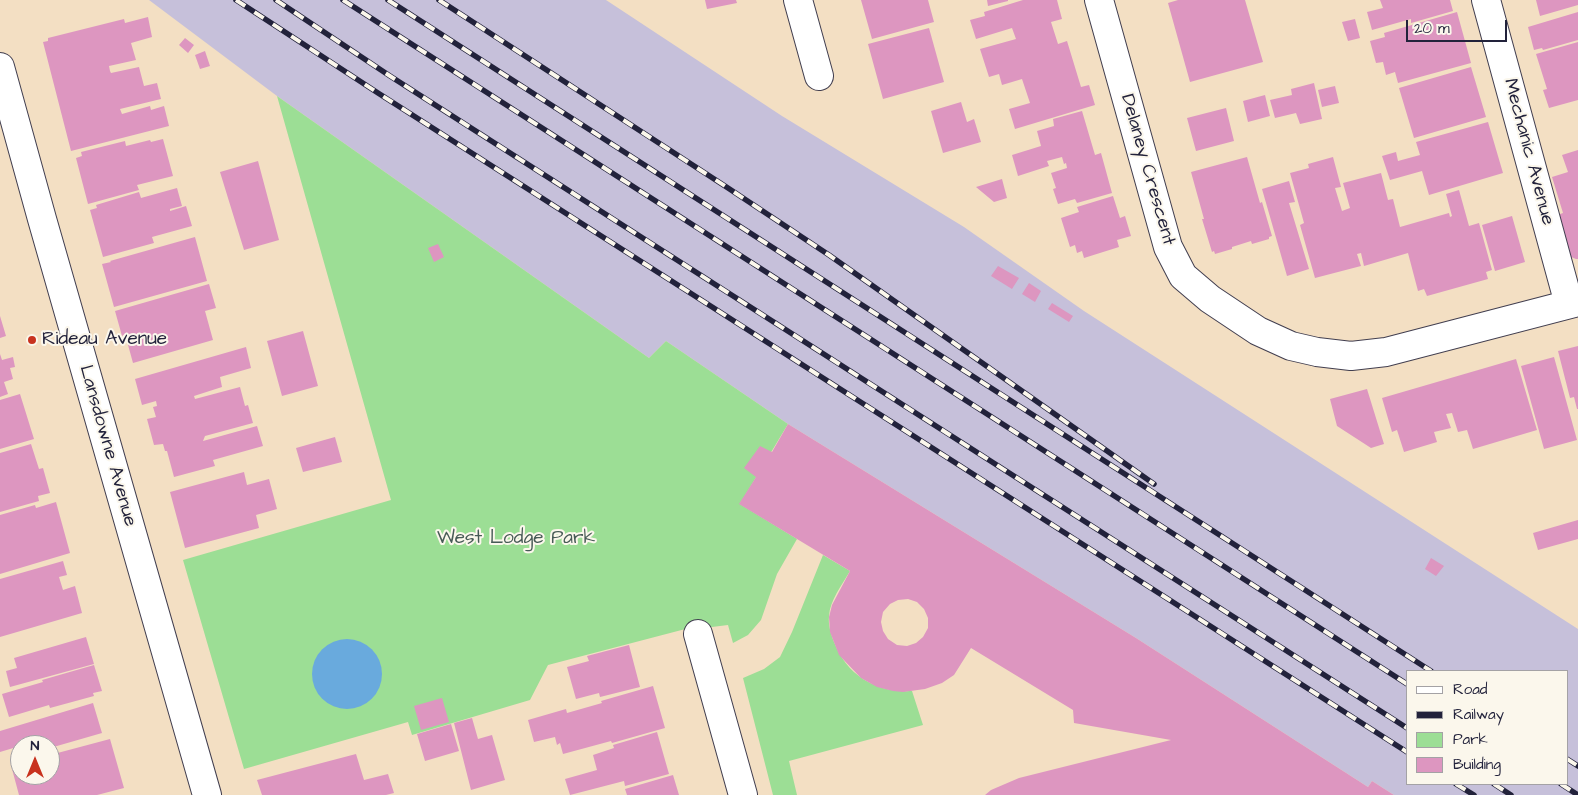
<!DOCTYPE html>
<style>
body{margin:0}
#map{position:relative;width:1578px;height:795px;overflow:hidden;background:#f3dfc3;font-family:"Architects Daughter",sans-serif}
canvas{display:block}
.legend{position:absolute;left:1406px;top:670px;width:162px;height:115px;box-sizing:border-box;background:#fbf7ec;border:1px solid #a4a2a5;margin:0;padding:6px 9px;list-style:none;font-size:15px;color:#22223b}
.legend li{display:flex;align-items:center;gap:10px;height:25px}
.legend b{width:25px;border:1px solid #a4a2a5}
.north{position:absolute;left:10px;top:735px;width:50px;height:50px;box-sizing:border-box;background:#fbf7ec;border:1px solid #a4a2a5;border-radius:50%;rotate:0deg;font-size:14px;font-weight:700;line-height:20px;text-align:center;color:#22223b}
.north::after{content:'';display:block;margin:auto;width:18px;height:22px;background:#c8321e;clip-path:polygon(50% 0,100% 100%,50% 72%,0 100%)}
.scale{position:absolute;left:1406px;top:20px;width:101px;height:22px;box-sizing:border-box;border:2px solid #22223b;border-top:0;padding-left:6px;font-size:15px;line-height:18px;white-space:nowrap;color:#22223b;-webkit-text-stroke:4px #fbf7ec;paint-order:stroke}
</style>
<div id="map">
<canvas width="1578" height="795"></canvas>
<ul class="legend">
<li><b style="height:6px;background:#fff"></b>Road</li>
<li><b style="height:6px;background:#22223b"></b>Railway</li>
<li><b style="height:14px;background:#9cde95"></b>Park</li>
<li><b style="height:14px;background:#dd96c0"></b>Building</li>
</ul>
<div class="north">N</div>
<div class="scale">20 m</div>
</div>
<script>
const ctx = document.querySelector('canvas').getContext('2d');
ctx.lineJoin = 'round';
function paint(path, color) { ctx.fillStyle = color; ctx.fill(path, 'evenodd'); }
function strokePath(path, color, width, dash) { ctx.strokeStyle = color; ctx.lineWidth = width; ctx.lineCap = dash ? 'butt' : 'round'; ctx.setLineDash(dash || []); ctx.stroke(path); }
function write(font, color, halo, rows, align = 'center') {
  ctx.font = font + ' "Architects Daughter",sans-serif'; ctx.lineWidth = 4; ctx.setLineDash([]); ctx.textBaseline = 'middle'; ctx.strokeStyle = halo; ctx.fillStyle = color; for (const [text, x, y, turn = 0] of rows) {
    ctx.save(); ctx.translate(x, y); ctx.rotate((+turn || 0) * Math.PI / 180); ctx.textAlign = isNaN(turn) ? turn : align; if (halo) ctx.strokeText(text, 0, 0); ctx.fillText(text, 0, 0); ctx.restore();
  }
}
paint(new Path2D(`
 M149,0H606L782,116L964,227L1084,311L1578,629V795H1394L1372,781L1368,787L1136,638L788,424L666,341L649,358L277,96ZM1407,671H1567V784H1407Z`), '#c6c0da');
paint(new Path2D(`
 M277,96L649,358L666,341L788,424L740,504L797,539L777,574L761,620L748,635L733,643L728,625L696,629L693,627L548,665L530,700L412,735L408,722L244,769L183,560L391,500Z
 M823,555L850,571C842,585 830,600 829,616C828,625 831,634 834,642C847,676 877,693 912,691L923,725L789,761L797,795H773L743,678L764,669L780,657L792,632Z`), '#9cde95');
paint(new Path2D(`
 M312 674a35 35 0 1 1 70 0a35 35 0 1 1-70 0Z`), '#69aadd');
paint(new Path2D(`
 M705,0H736L737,3L707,9Z
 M861,0H928L934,22L872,39Z
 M987,0H1008V1L988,6Z
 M1023,0H1057L1062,19L1051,22L1058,44L1067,41L1081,87L1089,85L1095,105L1015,129L1009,109L1030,103L1022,79L1002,85L999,74L989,77L980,49L1016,39L1012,28L976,39L970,20L985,16L984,12Z
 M1178,0H1245L1263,62L1190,82L1168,3Z
 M1380,0H1450L1453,11L1411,23V19L1372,30L1367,12L1383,8Z
 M1536,0H1578V5L1540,16Z
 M1457,12L1471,63L1398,83L1395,72L1386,75L1383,62L1376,63L1370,41L1385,37L1384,33Z
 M1578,12V40L1543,50L1542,48L1534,50L1528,27Z
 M148,17L152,37L131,43L136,60L109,66L110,71L111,73L139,67L144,86L157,83L161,99L120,109L122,114L150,106L151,110L164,106L169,126L71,151L43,42L48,41V38L124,19L125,23Z
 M1355,19L1360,38L1348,41L1342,22Z
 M929,28L944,82L883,99L868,44Z
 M185,38L194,45L188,53L179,45Z
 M1578,42V100L1549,108L1543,90L1547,89L1536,54Z
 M205,51L210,66L200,69L195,55Z
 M1471,67L1486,117L1414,138L1399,88Z
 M1314,83L1322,119L1300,124L1296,113L1275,118L1270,100L1292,95L1291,89Z
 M1335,86L1339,103L1322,107L1318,90Z
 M1265,95L1270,116L1248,122L1243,101Z
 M961,102L967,122L974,119L981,142L943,153L931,111Z
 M1226,108L1234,141L1196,151L1187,118Z
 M1082,111L1095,155L1101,153L1112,193L1077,203L1075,199L1058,204L1053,189L1056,188L1051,173L1067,168L1066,163L1064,164L1062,157L1047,161L1049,166L1018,176L1012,155L1041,146L1037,131L1054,126L1053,119Z
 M1488,122L1503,173L1429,195L1422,171L1390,180L1382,156L1396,152L1398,161L1420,155L1416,142Z
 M163,139L173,176L137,185L139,190L88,204L76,158L82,156L81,152L125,141L126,146L150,140L151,142Z
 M1578,150V259H1576L1571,257L1557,215L1563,213L1552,177L1568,172L1562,155Z
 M1247,157L1260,203L1262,202L1272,236L1269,237V239L1252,244L1251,241L1232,247V249L1215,254L1214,251L1212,252L1202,219H1204L1191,172Z
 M1333,157L1341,187L1335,188L1342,211L1350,208L1343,183L1381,173L1388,200L1393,199L1400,227L1449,213L1450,217L1452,216L1446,194L1459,190L1469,226L1479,223L1492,270L1486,272L1488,279L1427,296L1424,289L1418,291L1408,253L1364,266L1361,253L1357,254L1361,266L1315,278L1300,225L1304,223L1290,173L1309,168L1308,164Z
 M258,161L279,240L244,250L220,172Z
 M1002,179L1007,198L994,202L976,187Z
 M1289,181L1295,202L1289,203L1309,269L1287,276L1262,189Z
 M177,188L182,206L170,209V211L186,206L192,226L152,237L154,243L103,257L90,210L97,208L96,205L139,192L141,198Z
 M1113,196L1120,218L1125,216L1131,236L1117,240L1119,247L1084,258L1082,251L1077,253L1075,245L1070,247L1061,218L1079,212L1077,207Z
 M1512,216L1525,262L1495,271L1482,225Z
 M195,237L207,281L114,307L102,264L111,262L110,261Z
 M438,244L444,257L434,262L428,248Z
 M998,266L1019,278L1012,289L991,276Z
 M1029,283L1041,291L1035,302L1022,294Z
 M209,284L216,308L205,311L213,340L133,363L125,334L122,336L115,311Z
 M1052,303L1073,316L1069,322L1048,309Z
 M0,316L6,336L0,338Z
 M303,331L318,386L282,396L267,341Z
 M1578,346V409H1577L1574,397L1570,398L1558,351Z
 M246,347L251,368L220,377L222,387L194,396L195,399L240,387L245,406L248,405L253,423L205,436L203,441L257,426L263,446L213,460L215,466L174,477L167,451H165L163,444L154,445L147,419L156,417L153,407L157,406L156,401L142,405L135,379Z
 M0,354L2,360L13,357L15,367L10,368L13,379L4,382L8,394L0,397Z
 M1554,357L1577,440L1544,449L1521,366Z
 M1516,359L1537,430L1473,449L1467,430L1458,432L1452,413L1446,414L1451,428L1434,432L1437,442L1404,452L1397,430L1392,432L1382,398Z
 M1367,389L1384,444L1371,448L1337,426L1330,399Z
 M20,394L34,439L0,449V400Z
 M788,424L1136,638L1368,787L1372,781L1394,795H985L991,790L1019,778L1171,740L1074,723L1073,710L971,648L954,675L942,683L925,689L903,692L893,691L877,687L861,678L839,655L830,632L829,617L832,605L850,571L739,504L756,477L744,468L760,446L772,452ZM908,599L917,602L924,609L928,618V628L923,637L916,643L907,646L897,645L888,639L883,631L881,622L883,612L890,604L898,600Z
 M335,437L342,462L303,472L296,448Z
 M31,444L39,469L43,468L50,493L38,496L39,501L0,512V453Z
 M244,472L247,485L269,479L277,509L256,515L259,528L185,548L170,492Z
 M56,502L70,553L0,574V515L35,505L36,508Z
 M1578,520V539L1538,550L1533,533Z
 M1431,558L1444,566L1436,576L1425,569Z
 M63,561L67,575L59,577L63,590L75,586L82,613L0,637V579Z
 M86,637L94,664L10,687L6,671L17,668L14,658Z
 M629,645L640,687L600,697L599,693L576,699L567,667L589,661L587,656Z
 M94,665L102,691L93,693L94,696L50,708L49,705L9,717L2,694L43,682L42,680Z
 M653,686L665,728L612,743L611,741L563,754L560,743L557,745L555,737L534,742L528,720L566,709L567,713L602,703L601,701Z
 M442,698L449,722L421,730L414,706Z
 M93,703L102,733L50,748V745H20V746L0,752V731Z
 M472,718L478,739L492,735L505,780L471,790L454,723Z
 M451,724L459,751L425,761L417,734Z
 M657,732L669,774L625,786L624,781L570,795L565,779L597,770L593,755L614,748L613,745Z
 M110,739L124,788L97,795H19L12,769L20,766V775H50V755Z
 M356,754L364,780L388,774L394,793L386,795H262L257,780Z
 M673,775L679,795H627L625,789Z`), '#dd96c0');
const minor = new Path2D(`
 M798,0L819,76
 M1099,0L1168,247L1183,276L1210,299L1258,331L1291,346L1317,352L1351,356L1386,352L1578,302
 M1486,0L1569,304
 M698,634L743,795`);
const tertiary = new Path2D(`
 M0,67L42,219L207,795`);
strokePath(minor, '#413e4f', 30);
strokePath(tertiary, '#413e4f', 30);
strokePath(minor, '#fff', 28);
strokePath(tertiary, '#fff', 28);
const rail = new Path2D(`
 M236,0L378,93L1407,752
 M276,0L390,76L1407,728
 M343,0L1407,684
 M388,0L1431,671
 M439,0L728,188L829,255L1154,484
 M1567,759L1578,766
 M1456,784L1474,795
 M1494,784L1511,795
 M1561,784L1578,795`);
strokePath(rail, '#22223b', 5.5);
strokePath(rail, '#fbf7ec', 4, [11]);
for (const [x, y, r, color] of [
 [32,340,5,"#c8321e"]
]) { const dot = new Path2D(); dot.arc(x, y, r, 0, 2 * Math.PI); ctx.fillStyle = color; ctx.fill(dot); strokePath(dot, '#fbf7ec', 2); }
write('19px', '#22223b', '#fbf7ec', [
 ["Mechanic Avenue",1528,152,75],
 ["Delaney Crescent",1147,170,74],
 ["Lansdowne Avenue",107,446,74]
]);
write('19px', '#22223b', '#fbf7ec', [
 ["Rideau Avenue",42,340]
], 'left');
write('19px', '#475a56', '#fbf7ec', [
 ["West Lodge Park",516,539]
]);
</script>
